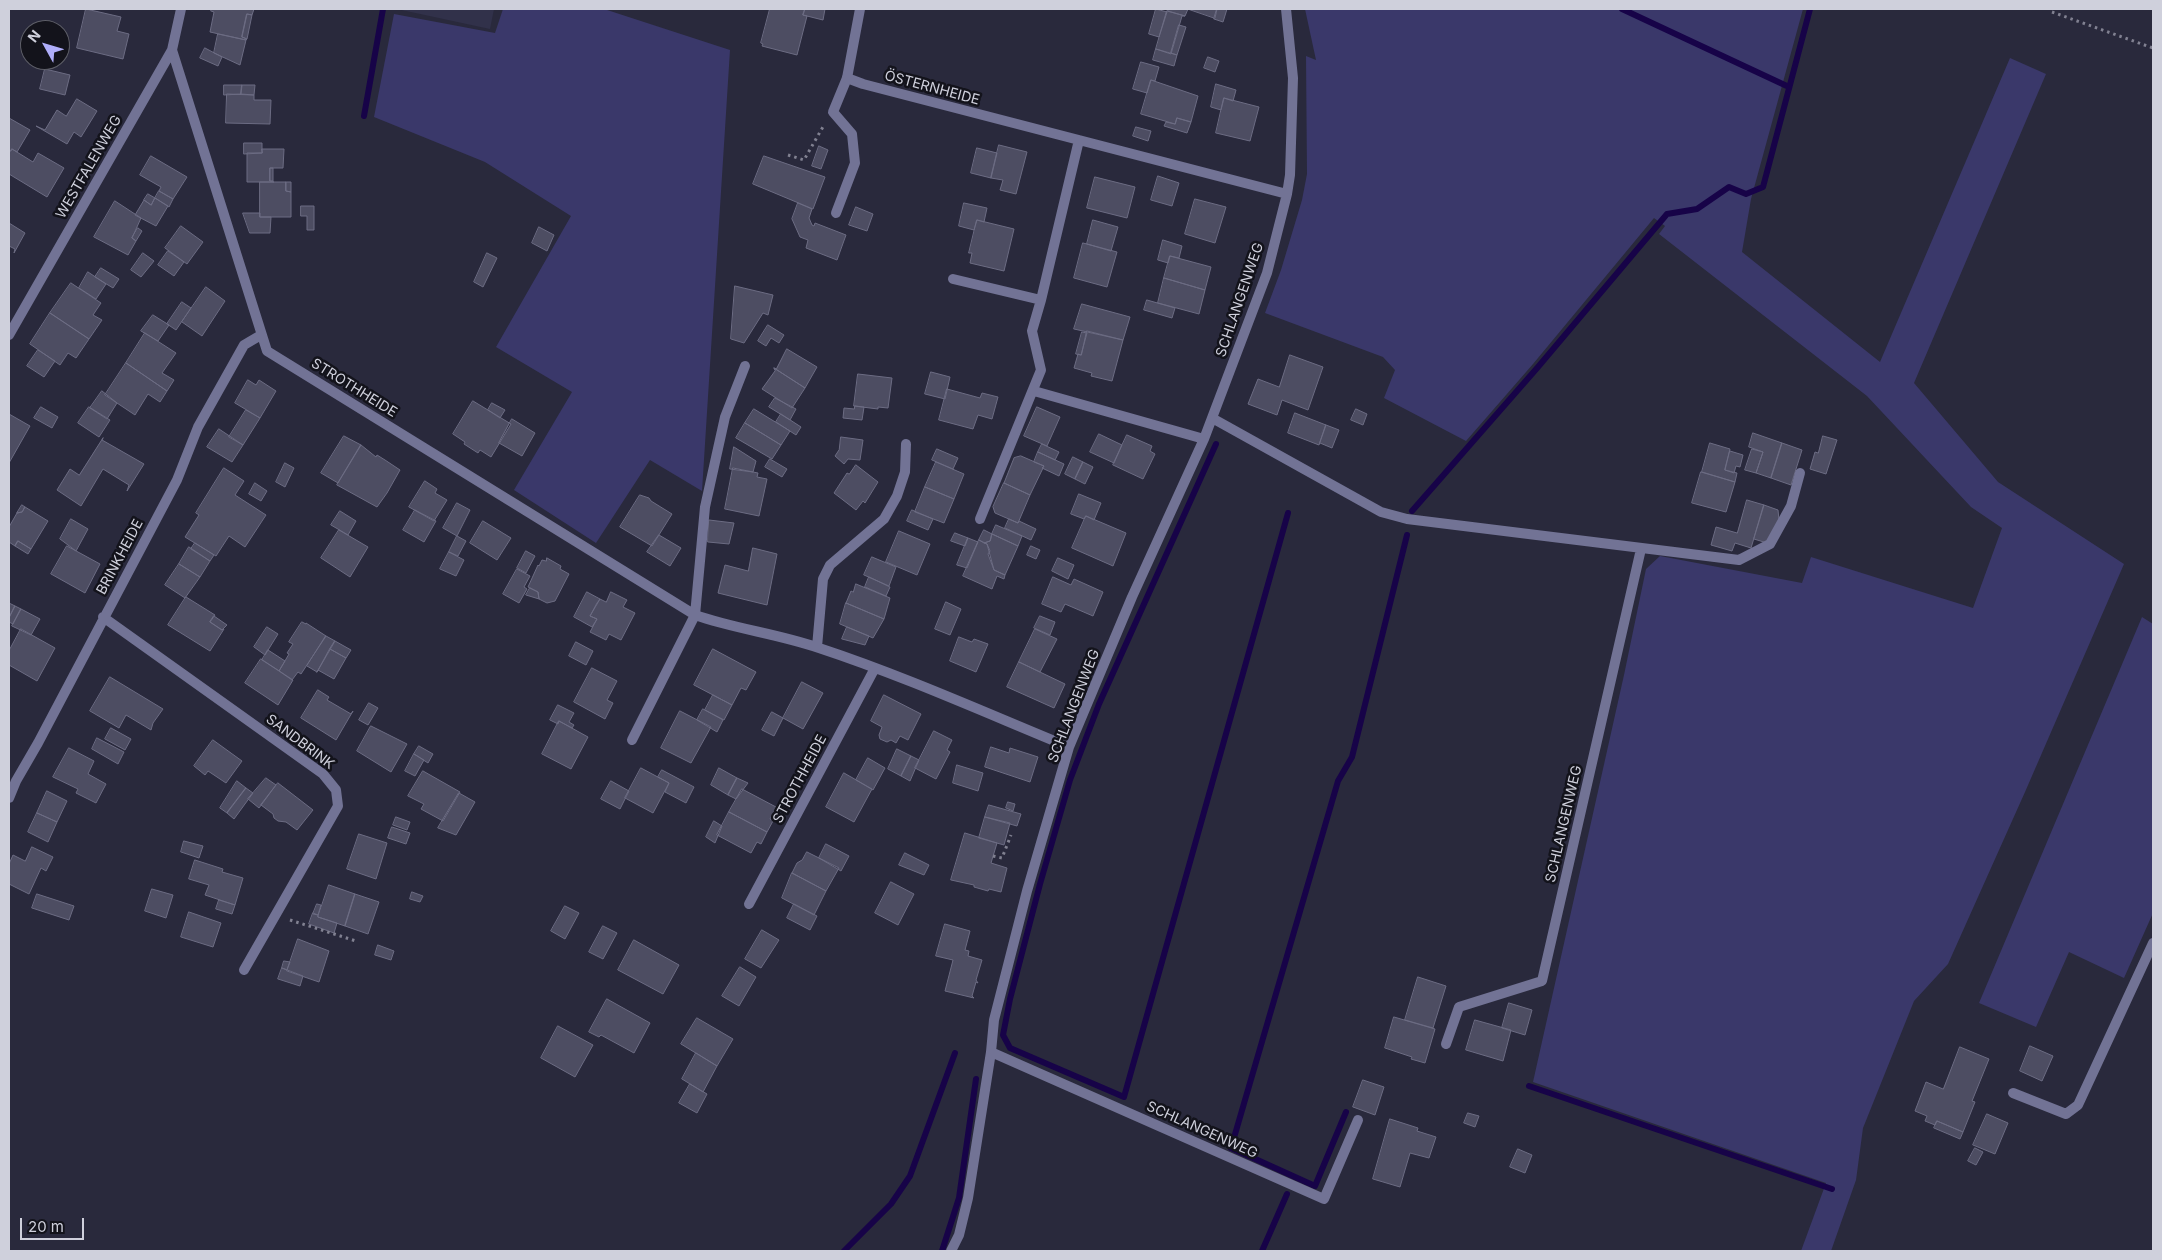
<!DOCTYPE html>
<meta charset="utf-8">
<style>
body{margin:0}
#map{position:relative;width:2162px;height:1260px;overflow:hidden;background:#29293c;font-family:Inter,sans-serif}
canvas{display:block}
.frame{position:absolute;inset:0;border:10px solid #cfd0dc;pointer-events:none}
.north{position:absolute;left:20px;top:20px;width:50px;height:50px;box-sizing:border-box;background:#13131b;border:1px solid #5e5f68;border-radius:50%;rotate:309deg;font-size:14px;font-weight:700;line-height:20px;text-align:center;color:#cfd0dc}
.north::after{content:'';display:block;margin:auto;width:18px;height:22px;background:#afaefa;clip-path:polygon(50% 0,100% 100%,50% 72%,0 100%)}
.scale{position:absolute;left:20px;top:1218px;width:64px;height:22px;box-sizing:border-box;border:2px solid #cfd0dc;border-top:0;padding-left:6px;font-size:15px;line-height:18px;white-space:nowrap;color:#cfd0dc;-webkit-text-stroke:4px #13131b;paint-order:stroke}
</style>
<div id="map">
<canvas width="2162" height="1260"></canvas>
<div class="frame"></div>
<div class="north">N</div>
<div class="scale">20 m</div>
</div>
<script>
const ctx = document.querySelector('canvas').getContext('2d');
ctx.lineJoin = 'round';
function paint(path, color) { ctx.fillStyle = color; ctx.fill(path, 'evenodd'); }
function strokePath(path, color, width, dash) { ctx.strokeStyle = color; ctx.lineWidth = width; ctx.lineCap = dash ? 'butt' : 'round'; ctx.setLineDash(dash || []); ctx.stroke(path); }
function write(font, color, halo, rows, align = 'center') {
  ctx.font = font + ' Inter,sans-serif'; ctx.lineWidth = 5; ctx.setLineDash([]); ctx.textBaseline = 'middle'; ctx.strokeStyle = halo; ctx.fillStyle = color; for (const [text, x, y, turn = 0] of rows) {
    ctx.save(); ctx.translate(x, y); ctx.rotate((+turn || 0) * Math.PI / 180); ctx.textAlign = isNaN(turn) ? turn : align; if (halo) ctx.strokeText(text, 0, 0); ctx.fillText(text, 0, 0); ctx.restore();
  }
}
paint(new Path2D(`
 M397,9H494L490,29Z`), '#31314a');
paint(new Path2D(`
 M503,9H604L730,50L702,491L650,460L596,543L514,490L572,392L496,347L571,216L485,162L374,117L394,14L495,33Z
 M1305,9H1803L1751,199L1742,252L1880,362L2010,58L2046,74L1914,383L1998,482L2124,564L2025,792L1948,964L1914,1001L1863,1128L1856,1180L1831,1251H1801L1826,1183L1533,1082L1624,675L1646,569L1660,556L1802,583L1811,557L1973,608L2002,528L1971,507L1867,396L1659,234L1665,226L1654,218L1533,364L1466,441L1384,398L1395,370L1383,357L1265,313L1281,270L1302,200L1307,174L1306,56L1316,60Z
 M2142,617L2153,624V913L2124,978L2069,952L2036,1027L1979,1003Z`), '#3a386a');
strokePath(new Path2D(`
 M1622,9L1789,87
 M364,116L383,9
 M1216,444L1099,704L1070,780L1040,884L1010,999L1003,1035L1010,1048L1124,1097L1288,513
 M1412,511L1538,367L1667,214L1697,209L1729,187L1746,194L1763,187L1810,9
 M1529,1086L1832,1189
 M1346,1112L1315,1186L1231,1148L1338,781L1352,757L1407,535
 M844,1251L891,1204L910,1176L955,1053
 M942,1251L959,1198L976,1079
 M1262,1251L1287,1194`), '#170348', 6);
const building = new Path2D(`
 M86,9L121,17L117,31L129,34L123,59L77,48Z
 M212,9H254L252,15L247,14L242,37L247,39L246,40L210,32L214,12L211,11Z
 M770,9H805L803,15L807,16L797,55L762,46L763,44L761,43Z
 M805,9H825L823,20L803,15Z
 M1156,9L1167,12L1159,37L1149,34Z
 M1169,9H1188L1185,16L1168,11Z
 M1188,9H1217L1215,18Z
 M1217,9H1227L1223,22L1214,19Z
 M1167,11L1185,16H1182L1171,54L1156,49Z
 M247,14L252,15L247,39L242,37Z
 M1179,25L1186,27L1177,55L1171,53Z
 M218,34L246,40L240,65L214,53Z
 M205,48L222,57L218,66L200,58Z
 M1156,49L1177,55L1174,66L1153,60Z
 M1208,57L1219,61L1215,72L1204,68Z
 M1141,62L1159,67L1155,81L1151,80L1147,93L1133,89Z
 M45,69L70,75L65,95L40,89Z
 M1151,80L1198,96L1191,122L1177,118L1175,124L1141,114Z
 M1216,84L1236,90L1233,101L1224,98L1221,110L1211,107Z
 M224,85H242L241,94L224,95Z
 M242,85H255L254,95L241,94Z
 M227,94L254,95V100H271L270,124L226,123Z
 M1224,98L1259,107L1250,141L1216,133Z
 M77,99L97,111L81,137L74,132L67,144L36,126L45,130L57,110L66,116Z
 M9,118L30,130L17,152L12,149L11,151L9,150Z
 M1177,118L1191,122L1187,133L1164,126L1166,122L1175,124Z
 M1136,127L1151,131L1148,141L1133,136Z
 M244,143H262V153L244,154Z
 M999,145L1027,152L1016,194L1000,190L1003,180L991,178Z
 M819,146L828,150L821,169L812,166Z
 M977,148L997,153L991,178L971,173Z
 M12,149L33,162L38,153L64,168L47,197L9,174V154Z
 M262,149H284L283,168H270V181L274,182H247V153H262Z
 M151,156L187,177L173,199L159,191L161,187L140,175Z
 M764,156L825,177L813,209L753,184Z
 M270,168H273V181H270Z
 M1158,176L1179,183L1172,206L1151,200Z
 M1095,177L1135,187L1127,218L1087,208Z
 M260,182H286V191L291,192V217H260Z
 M286,182H291V192L286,191Z
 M159,191L173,199L169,207L155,198Z
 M148,194L155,198L151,205L144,200Z
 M155,198L168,206L156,226L135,215L144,200L151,205Z
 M1195,199L1226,207L1215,243L1185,234Z
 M115,201L141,218L132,238L136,241L128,255L94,237Z
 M798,203L812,209L809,218L812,225L814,226L815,223L846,235L837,260L806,248L808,240L800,237L792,219Z
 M964,203L987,208L984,222L977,220L974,230L959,226Z
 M301,206H314V230H307V216H301Z
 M856,207L873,214L867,231L849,225Z
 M243,213H260V217H271L270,233H250Z
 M977,220L1014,229L1004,271L970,263L972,253H969Z
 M1093,220L1118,227L1111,251L1087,244Z
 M9,223L25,233L14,253L15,249L9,246Z
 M181,226L203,242L187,264L165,248Z
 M539,227L554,235L547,251L532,243Z
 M138,228L142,231L136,241L132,238Z
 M1163,240L1182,246L1179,258L1170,256L1168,263L1158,260Z
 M1083,243L1117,252L1107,287L1074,278Z
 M168,251L184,262L174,276L158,265Z
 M143,253L154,261L141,277L131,270Z
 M487,253L497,258L483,287L474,282Z
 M1170,256L1211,267L1205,290L1164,278Z
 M101,268L119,279L113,288L95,277Z
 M88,272L106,284L96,299L79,288Z
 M1164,278L1205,290L1199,314L1158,303Z
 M71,283L101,303L93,315L102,320L89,339L50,313Z
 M735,286L773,295L768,315L763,313L744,343L731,339Z
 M206,287L225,301L202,336L182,322Z
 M1147,300L1175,308L1172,318L1144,310Z
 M182,302L191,308L176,330L167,324Z
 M1082,304L1130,317L1123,340L1074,329Z
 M50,313L89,339L76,358L68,353L60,365L30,344Z
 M153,315L169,325L158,341L141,331Z
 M768,325L784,335L779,343L771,338L766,346L758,341Z
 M1087,331L1123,340L1112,381L1091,376L1092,373L1074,368L1078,354L1081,355Z
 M1082,332L1087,333L1081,355L1076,354Z
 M145,333L176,353L162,373L174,380L167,391L126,363Z
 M787,349L817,367L805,388L774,368L776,369Z
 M38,350L55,361L44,377L27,366Z
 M1290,355L1323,367L1308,410L1282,400L1277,415L1248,404L1258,379L1279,387Z
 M126,363L167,391L160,402L148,394L135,415L105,395Z
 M774,368L805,388L792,408L762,389L775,371Z
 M931,372L950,377L945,399L925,394Z
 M858,374L892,378L888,408L878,407V409L854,406Z
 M248,380L256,385L259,380L276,391L260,418L235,403Z
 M947,389L980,398L982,393L998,397L992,419L978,415L973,429L939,420Z
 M102,391L117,403L107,419L90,408Z
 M775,398L796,409L790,420L769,407Z
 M473,401L511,424L491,457L480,450L478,453L464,444L465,442L453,434Z
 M492,403L505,410L500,418L488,410Z
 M855,406L864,407L862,420L843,418L844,408L854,409Z
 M41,407L58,417L52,428L34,418Z
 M89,407L110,420L99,437L78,423Z
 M1037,407L1060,417L1047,446L1024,436Z
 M754,409L790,431L781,445L745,423Z
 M1356,409L1367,414L1363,425L1351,420Z
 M246,410L260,418L243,445L229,437Z
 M1295,413L1326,425L1319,445L1288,433Z
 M9,414L30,426L9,463Z
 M781,414L801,427L796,435L776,422Z
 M512,419L535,433L522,456L499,443Z
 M745,423L781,445L772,459L736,438Z
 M1326,425L1339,430L1332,448L1320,443Z
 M219,429L243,445L232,462L207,447Z
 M1753,433L1782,443L1771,478L1756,473L1763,452L1749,447Z
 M1099,434L1122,445L1114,463L1090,452Z
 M1127,435L1152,446L1150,451L1155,454L1143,479L1113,465Z
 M344,436L361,445L338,483L321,473Z
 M1823,436L1837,440L1826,474L1810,469L1815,452L1818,453Z
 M841,437L863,440L860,460L848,459L844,464L835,456L839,450Z
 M103,438L102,440L144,464L127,491L129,485L103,469L81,506L57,490L70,469L79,475Z
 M1710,443L1730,449L1725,470L1737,473L1735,482L1702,472Z
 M1782,443L1802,450L1791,485L1771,478Z
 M1042,444L1059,452L1055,460L1038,452Z
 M361,445L376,457L377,455L385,460L400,470L387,493L377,507L337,485Z
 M734,447L756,461L753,472L730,469Z
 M937,449L958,458L953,469L932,460Z
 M1752,449L1763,452L1756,473L1745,470Z
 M1730,451L1743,455L1740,467L1736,466L1734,473L1725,470Z
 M1038,452L1064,464L1059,476L1042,468L1044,466L1034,462Z
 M1021,456L1044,466L1030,495L1004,483L1014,458Z
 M1073,457L1083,462L1075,479L1065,474Z
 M770,459L787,469L782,477L765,467Z
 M936,462L964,474L954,499L925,487Z
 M1083,462L1093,467L1085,484L1075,479Z
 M285,463L294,468L285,487L276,482Z
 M856,465L878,482L865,503L863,501L856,510L834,493L847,473L849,474Z
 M224,468L244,481L235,495L266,515L245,547L229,536L216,556L185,537L199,515L196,513Z
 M733,468L758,473L757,477L767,479L759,516L725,509Z
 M1701,472L1735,482L1726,512L1692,503Z
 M425,481L437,489L435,493L447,500L434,521L409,507Z
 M255,483L267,491L261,501L249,494Z
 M1004,483L1030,495L1018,523L995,513L993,507Z
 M925,487L954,499L944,523L915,512Z
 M1079,494L1101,503L1094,520L1086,516L1084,519L1071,514Z
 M640,495L649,498L651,501L672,514L652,546L620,527Z
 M1747,500L1764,505L1751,548L1735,543L1732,551L1711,545L1716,527L1737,533Z
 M457,503L470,510L457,536L443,528Z
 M22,505L25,507L22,512L17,513Z
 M1764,505L1778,510L1779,520L1767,543L1754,539Z
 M25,507L48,521L31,549L18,541L15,546L9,542V527L17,513L22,512Z
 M415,510L436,521L424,542L403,530Z
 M912,510L933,519L928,530L907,521Z
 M340,511L356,521L348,535L331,525Z
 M1086,516L1126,533L1113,566L1072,548Z
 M71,519L88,529L76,551L60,539Z
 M1009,519L1018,523L1019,521L1036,529L1031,540L1005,528Z
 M709,520L734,523L729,544L708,542Z
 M483,521L511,538L497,560L470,543Z
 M996,525L1022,536L1018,546L992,534Z
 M339,530L368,547L350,577L321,558Z
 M984,530L992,534L990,541L984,543L979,540Z
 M899,531L930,544L917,575L886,562Z
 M955,533L968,538L965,546L951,541Z
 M992,534L1018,546L1005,575L994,570L988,554L990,551L987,544L984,543L990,541Z
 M659,535L681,548L670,566L647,552Z
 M457,536L466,541L458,556L449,552Z
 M968,538L978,542L967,568L957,565Z
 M979,540L987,544L994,570L1005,575L1004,579L997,576L992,589L963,576Z
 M18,541L31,549L28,554L15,546Z
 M195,543L214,555L210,561L191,549Z
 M67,546L100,564L85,593L51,574Z
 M1031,546L1040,550L1036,559L1027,555Z
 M189,547L210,561L200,577L179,564Z
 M753,548L777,554L767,605L718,593L725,565L748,571Z
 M526,551L535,556L526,573L517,568Z
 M449,552L464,560L456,576L440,569Z
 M872,557L896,567L889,586L864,575Z
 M547,558L561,566L560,569L569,574L555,601L547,603L539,599L538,592L528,587L538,565L539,566L542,560L546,561Z
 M1058,558L1074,565L1068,579L1052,571Z
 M179,564L200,577L185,598L165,585Z
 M517,569L530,576L524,587L527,589L519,603L503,594Z
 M869,577L890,587L886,596L865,587Z
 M1053,577L1071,585L1074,579L1103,592L1093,616L1065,604L1061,612L1042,604Z
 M856,584L890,598L884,619L846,603L851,591L853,592Z
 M530,588L538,592L539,599L526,595Z
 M587,592L600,599L590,616L597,619L592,627L574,617Z
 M611,592L627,600L623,607L635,613L621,640L609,634L606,640L590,632L597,619L590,616L597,603L600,599L606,602Z
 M186,597L215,615L210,622L222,630L224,629L210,651L168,625Z
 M946,602L961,609L950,635L935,629Z
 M9,603L15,606L9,618Z
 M846,603L884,619L873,638L840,624Z
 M15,606L21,609L13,624L9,622V618Z
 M21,609L40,619L31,635L12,626Z
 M214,616L227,625L222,630L210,622Z
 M1040,616L1055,622L1050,635L1034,628Z
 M302,622L306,624V623L326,636L301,674L298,672L292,680L279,671L289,654L287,653L293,644L289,642Z
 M267,627L278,634L265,655L254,647Z
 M847,627L869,636L865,645L842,639Z
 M21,629L55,648L37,681L9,665V651Z
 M1035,629L1057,639L1040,672L1019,662Z
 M326,636L335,641L317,672L307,666Z
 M959,637L972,642L974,639L988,644L976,672L950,661Z
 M335,641L351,650L346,658L330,649Z
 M576,642L593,651L586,665L569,656Z
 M330,649L346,658L334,679L318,670L317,672Z
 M713,649L756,672L746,690L741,688L732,705L694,685Z
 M268,650L285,661L279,671L262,660Z
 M261,659L293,680L278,705L245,683Z
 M1019,662L1065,684L1054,708L1007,687Z
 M592,668L617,681L607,700L613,703L605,719L574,702Z
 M110,677L163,709L153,723L151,730L126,715L119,728L90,711Z
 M802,682L823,693L803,729L783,718Z
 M318,690L329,697L327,700L351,714L353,711L336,740L301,718Z
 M713,695L732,705L724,720L705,710Z
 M884,695L921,714L908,740L900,736L896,743L891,740L887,742L880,739L879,735L882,727L871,721Z
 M369,703L378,708L368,725L359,720Z
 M558,705L574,713L569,722L574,725L572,728L559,721L558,724L550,720Z
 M703,709L723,720L717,732L697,720Z
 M680,711L711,727L691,763L661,748Z
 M772,712L783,718L774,736L762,730Z
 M559,721L588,737L571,769L542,754Z
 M371,726L407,744L391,772L357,751Z
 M111,728L131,739L125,750L105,739Z
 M934,731L952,740L947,750L950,752L936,779L915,768Z
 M97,738L124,752L118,764L92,749Z
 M213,740L242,761L226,783L208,771L205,775L194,766Z
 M419,746L433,754L428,763L414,754Z
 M991,747L1009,753L1010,748L1038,757L1030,782L985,767Z
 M69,748L94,761L88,774L106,784L96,803L76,793L78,789L53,777Z
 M897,749L911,756L901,776L888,769Z
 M414,754L424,760L415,776L405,771Z
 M911,756L919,760L910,781L901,776Z
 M868,758L885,768L873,790L856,780Z
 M957,765L983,773L978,791L953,783Z
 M641,768L669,783L653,813L625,798Z
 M719,768L737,778L728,795L711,785Z
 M662,770L694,787L686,803L665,792L669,783L658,777Z
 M423,771L460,792L443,821L421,809L424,804L408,796Z
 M844,773L872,789L854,822L826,807Z
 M266,778L276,785L259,808L248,799Z
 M737,778L748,783L736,799L728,795Z
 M237,781L246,788L227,813L220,808Z
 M611,781L629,791L620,809L601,799Z
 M278,783L313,810L297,830L286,822L278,821L274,818L273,814L261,805Z
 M246,788L253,793L234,819L227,813Z
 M742,789L776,807L770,819L773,821L767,832L729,812Z
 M47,791L67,801L57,822L37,813Z
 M459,793L475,802L456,835L438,828Z
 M1008,802L1015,804L1013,811L1006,808Z
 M989,805L1021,814L1017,826L985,817Z
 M729,812L767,832L761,844L757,842L751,853L717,835Z
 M37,813L57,822L48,842L28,832Z
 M396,817L410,822L407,830L393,825Z
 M985,817L1010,823L1004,845L979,838Z
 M714,821L722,826L715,843L706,837Z
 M392,827L410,833L406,844L388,838Z
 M965,833L997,843L991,863L1007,868L1001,892L989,889L988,891L974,887V885L951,880Z
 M359,834L387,843L376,879L347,869Z
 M184,841L203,846L199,858L181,852Z
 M826,844L849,856L841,871L819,858Z
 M32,847L53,857L46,871L41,868L29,894L9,884V864L13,855L25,861Z
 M807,852L839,868L826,891L792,873L797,863L802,860Z
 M905,853L929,865L924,875L899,865Z
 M195,860L223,869L222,872L243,878L235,905L205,895L209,885L189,879Z
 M792,873L826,891L814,915L782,898Z
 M891,882L914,894L898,925L875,913Z
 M329,885L355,894L345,926L318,917Z
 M152,889L173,895L166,918L145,911Z
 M412,892L423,896L420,902L410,899Z
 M37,894L74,906L69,920L32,908Z
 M355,894L379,902L368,934L345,926Z
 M219,900L235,905L232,914L216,909Z
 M317,904L321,905L318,915L313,914Z
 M794,904L817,916L810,930L787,918Z
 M565,906L579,913L565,939L551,931Z
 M189,912L221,923L213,947L181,937Z
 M313,913L318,915V917L337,923L334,933L309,924Z
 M945,924L970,931L965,950L969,951L968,956L982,960L976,980L978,983L976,982L972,996L974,998L945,991L953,960L936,956Z
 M603,926L617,933L603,959L589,952Z
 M762,930L779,940L761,968L745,959Z
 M298,939L329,951L319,982L287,971Z
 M634,940L679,965L663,994L618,970Z
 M378,945L394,951L391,960L375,955Z
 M284,961L290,962L287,970L282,968Z
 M740,967L756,977L739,1006L722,996Z
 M282,968L303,976L300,986L278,979Z
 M1418,977L1446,986L1433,1028L1405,1020Z
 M607,999L650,1023L634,1053L601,1035L599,1037L589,1032Z
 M1509,1003L1532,1010L1525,1035L1502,1028Z
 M1394,1017L1435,1029L1425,1063L1411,1059L1412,1057L1385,1048Z
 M697,1018L733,1039L717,1066L681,1044Z
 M1475,1020L1511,1030L1503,1061L1466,1050Z
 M558,1026L593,1045L575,1077L541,1058Z
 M2030,1046L2053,1056L2042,1081L2020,1071Z
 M1960,1047L1989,1059L1972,1101L1975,1102L1963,1132L1937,1121L1935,1125L1925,1121L1927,1116L1915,1111L1926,1082L1943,1089Z
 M696,1053L717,1066L703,1092L682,1079Z
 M1363,1080L1384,1087L1375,1115L1353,1107Z
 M690,1084L707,1094L697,1113L679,1103Z
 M1468,1113L1479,1116L1475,1127L1464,1123Z
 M1987,1114L2008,1123L1995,1154L1973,1145Z
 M1390,1119L1418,1128L1417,1131L1436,1137L1429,1158L1410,1153L1400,1187L1373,1179Z
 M1937,1121L1963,1132L1960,1139L1934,1128Z
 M1975,1148L1983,1152L1976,1165L1968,1161Z
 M1518,1149L1532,1155L1525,1173L1510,1167Z`);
paint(building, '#4d4d62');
strokePath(building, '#6c6c83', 1);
strokePath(new Path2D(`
 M2052,12L2153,48
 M788,155L804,160L824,125
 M993,856L1002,858L1011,835
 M290,920L356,941`), '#818191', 3, [2.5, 4]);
strokePath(new Path2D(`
 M836,213L855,163L852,134L833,112L847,78
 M2013,1093L2066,1114L2078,1105L2153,943`), '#727395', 10);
strokePath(new Path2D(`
 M860,9L847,78L863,84L1287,194
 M172,50L267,351L695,615C735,629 779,634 819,648C904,676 986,713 1069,747
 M953,279L1041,300
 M9,335L172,50L181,9
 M1034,391L1204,439
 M1212,418L1381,512L1407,519L1739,560L1770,544L1791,506L1800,473
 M980,519L1041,370L1032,331L1041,300L1079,140
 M103,617L323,774L336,790L338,806L244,970
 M817,647L823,579L830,565L884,519L897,496L905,472L906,444
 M632,740L695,615L705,507L725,417L745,366
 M9,798L16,781L38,743L177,480L198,427L244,345L261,335
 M749,904L875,668
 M1446,1044L1459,1007L1542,981L1641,549
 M991,1052L1324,1199L1358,1120
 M951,1251L959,1235L968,1198L991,1052L994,1020L1027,891L1069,747L1132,597L1204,439L1267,273L1287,194L1290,175L1293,78L1286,9`), '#727395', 10);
write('14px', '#cfd0dc', '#13131b', [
 ["ÖSTERNHEIDE",932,88,15],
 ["WESTFALENWEG",89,167,-60],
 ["SCHLANGENWEG",1240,300,-71],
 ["STROTHHEIDE",354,388,32],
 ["BRINKHEIDE",120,557,-62],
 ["SCHLANGENWEG",1074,706,-69],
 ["SANDBRINK",300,742,37],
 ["STROTHHEIDE",800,779,-62],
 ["SCHLANGENWEG",1564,824,-77],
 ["SCHLANGENWEG",1202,1130,24]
]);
</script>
